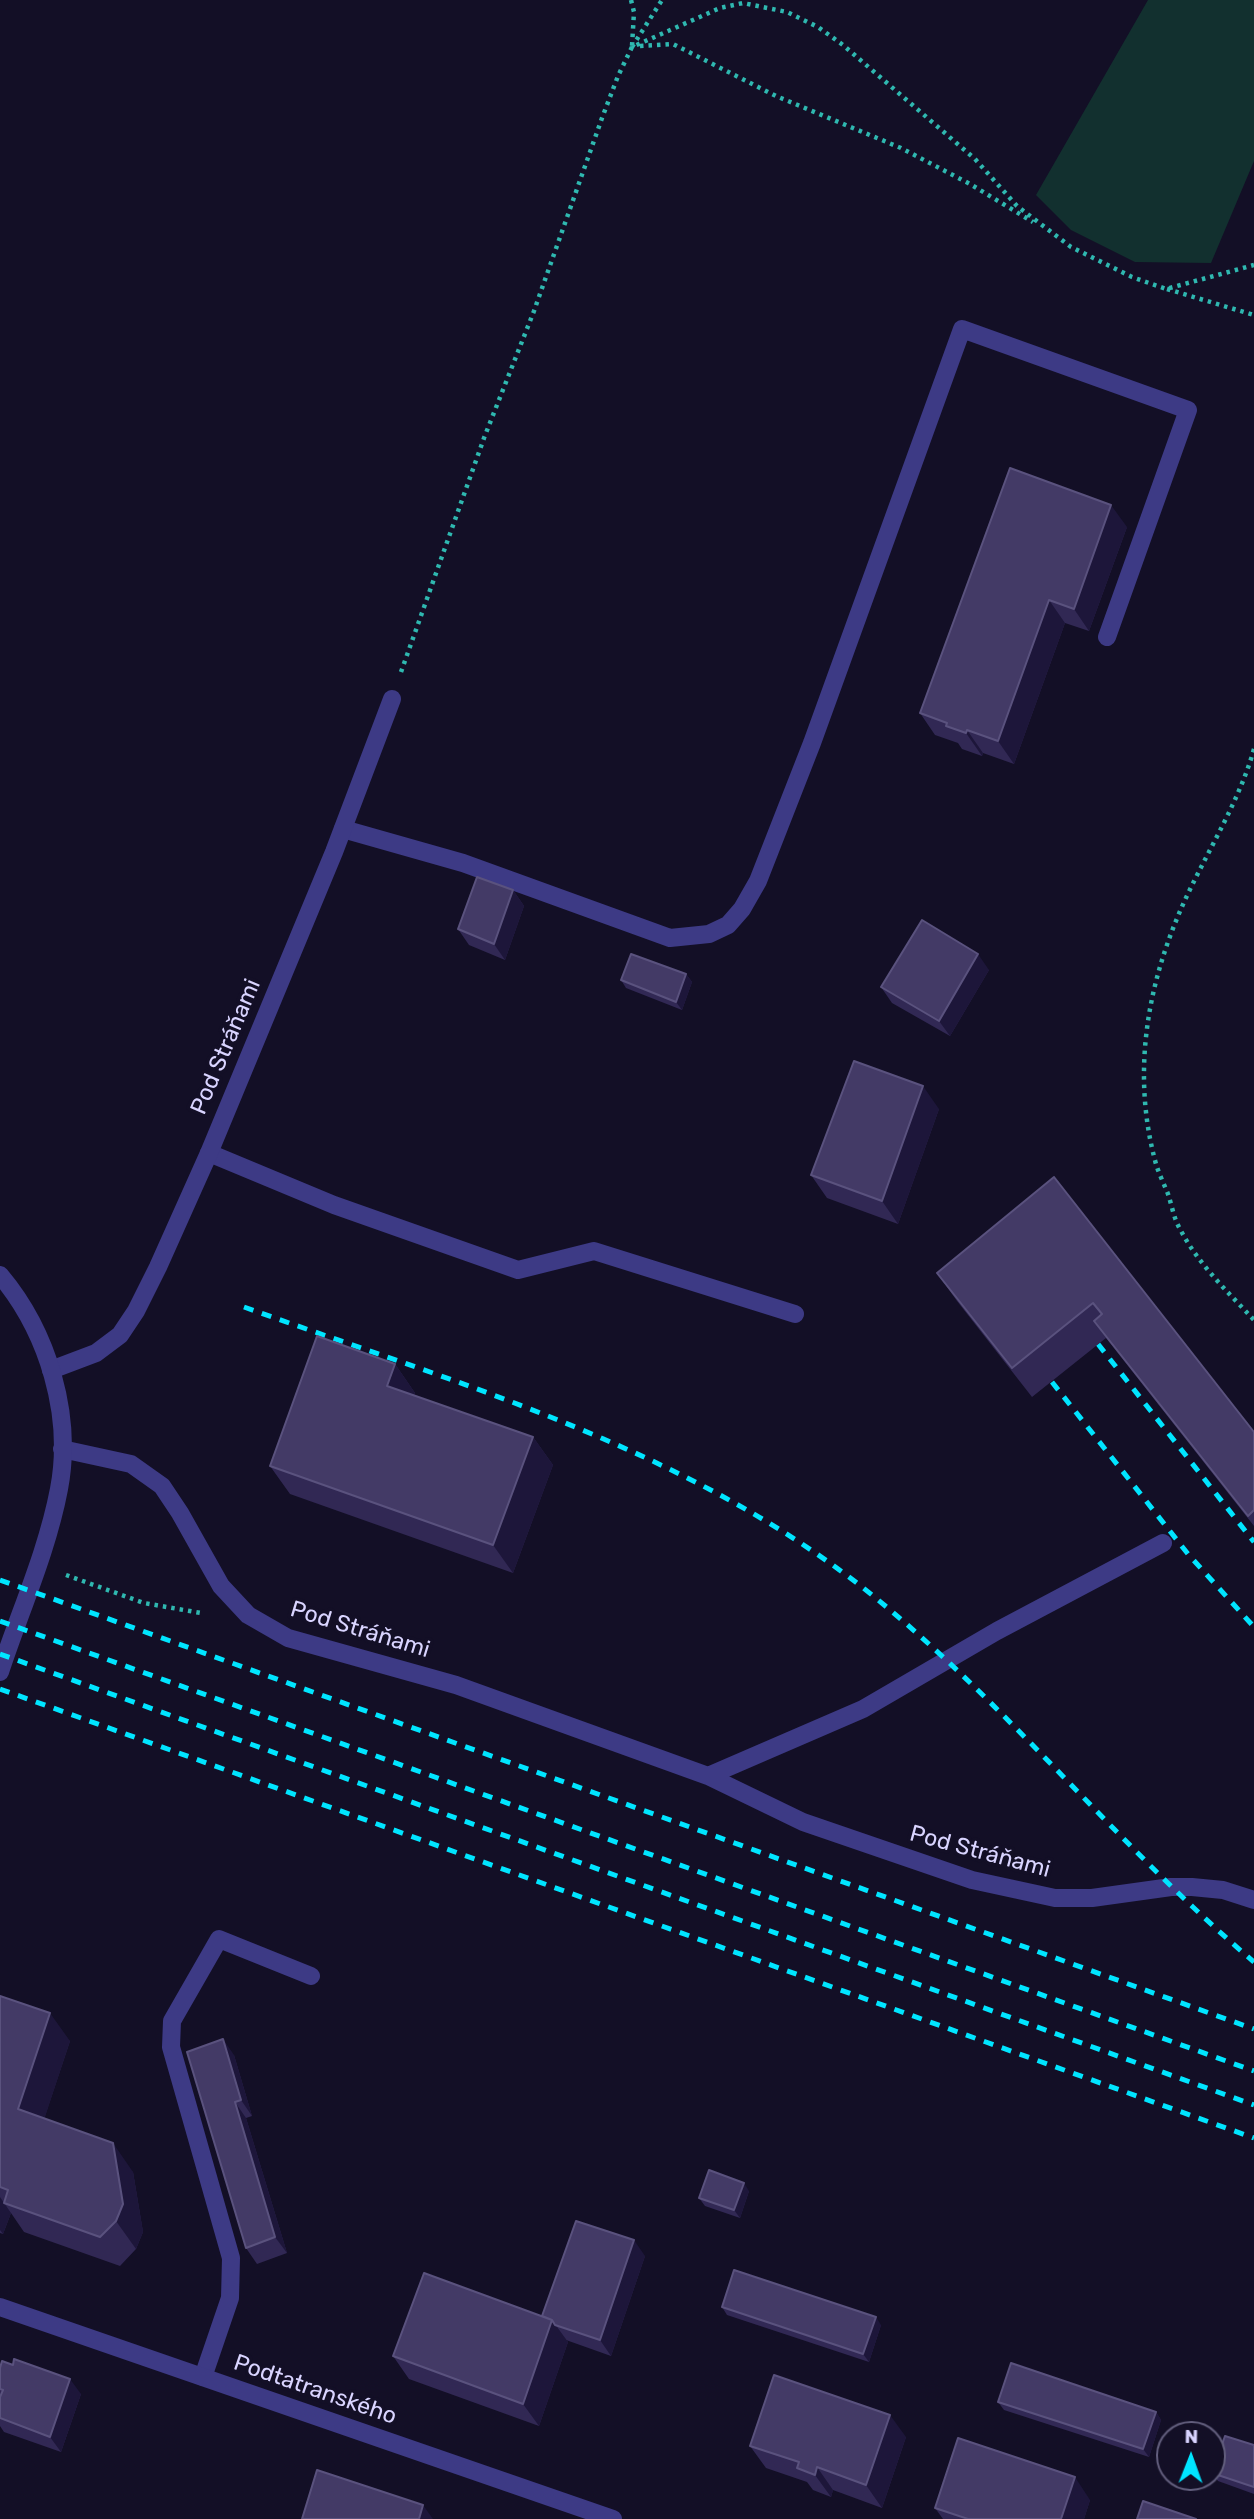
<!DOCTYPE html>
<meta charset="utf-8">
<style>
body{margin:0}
#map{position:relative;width:1254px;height:2519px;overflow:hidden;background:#130f26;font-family:Rubik,sans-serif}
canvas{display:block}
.north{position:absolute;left:1156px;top:2421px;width:70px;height:70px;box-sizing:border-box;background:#130f26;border:2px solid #625e7d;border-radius:50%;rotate:1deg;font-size:19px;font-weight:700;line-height:28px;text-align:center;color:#d9d4ff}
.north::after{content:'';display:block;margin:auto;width:24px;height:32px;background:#00e5ff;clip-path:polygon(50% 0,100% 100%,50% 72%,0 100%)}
</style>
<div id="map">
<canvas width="1254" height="2519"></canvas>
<div class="north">N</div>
</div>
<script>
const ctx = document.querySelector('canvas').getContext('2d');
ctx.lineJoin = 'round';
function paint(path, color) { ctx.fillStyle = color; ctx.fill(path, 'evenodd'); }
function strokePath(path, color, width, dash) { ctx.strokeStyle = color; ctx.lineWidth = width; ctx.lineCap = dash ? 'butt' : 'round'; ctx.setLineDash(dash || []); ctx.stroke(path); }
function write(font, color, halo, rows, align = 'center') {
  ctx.font = font + ' Rubik,sans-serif'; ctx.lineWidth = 7; ctx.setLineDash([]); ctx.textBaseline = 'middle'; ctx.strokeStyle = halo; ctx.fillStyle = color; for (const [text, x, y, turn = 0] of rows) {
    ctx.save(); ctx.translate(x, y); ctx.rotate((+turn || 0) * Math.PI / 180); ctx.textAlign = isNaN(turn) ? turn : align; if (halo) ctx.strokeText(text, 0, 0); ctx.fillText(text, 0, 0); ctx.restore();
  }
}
paint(new Path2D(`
 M1148,0H1254V161L1211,263L1135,262L1071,230L1036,195Z`), '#12302f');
strokePath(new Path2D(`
 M631,0L634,12L632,46
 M640,46L673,44L776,96L901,148L970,184L1033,222
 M632,47L662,0
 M1167,289L1254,315
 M401,672L484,438L534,311L602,118L618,76L632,47L720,8L743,3L787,12L818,27L843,45L975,159L1017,206L1071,247L1132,277L1166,289L1254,265
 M1254,749C1239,802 1208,850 1185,900C1147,983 1131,1074 1156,1164C1159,1174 1164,1184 1168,1194C1172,1206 1174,1219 1180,1229C1198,1264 1228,1292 1254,1320
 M66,1575L144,1603L201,1613`), '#2fb8b0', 4.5, [3.5, 5]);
strokePath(new Path2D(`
 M343,829L463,863L670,938L709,934L728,925L742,909L758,881L812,743L962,329L1188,410L1107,637
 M209,1153L334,1205L518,1270L594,1251L795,1314
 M62,1449L131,1464L162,1486L180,1513L221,1586L248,1615L288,1638L456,1685L708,1776L803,1822L972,1880L1055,1898H1092L1171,1887H1192L1223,1890L1254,1900
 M708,1776L863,1709L997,1631L1163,1543
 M203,2377L230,2298L231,2258L171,2047L172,2021L219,1939L311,1976`), '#3d3a85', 18);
strokePath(new Path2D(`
 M51,1370L96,1353L120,1335L136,1311L158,1267L209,1153L334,852L392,699
 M0,2307L613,2519`), '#3d3a85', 18);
strokePath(new Path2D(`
 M0,1275C48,1332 73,1415 59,1489C47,1552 20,1611 0,1672`), '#3d3a85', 18);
strokePath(new Path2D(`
 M244,1307C461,1385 695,1450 877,1599C1012,1710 1121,1849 1254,1962
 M1098,1344L1254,1542
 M1052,1382L1188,1554L1254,1627
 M0,1580L1254,2029
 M0,1621L1254,2071
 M0,1654L1254,2105
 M0,1689L1254,2138`), '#00e5ff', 5, [10, 9]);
paint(new Path2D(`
 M1127,527L1089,631L1065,623L1014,764L983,753L982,756L962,749L958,743L935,735L920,713Z
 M513,890L524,906L505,960L469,945L458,929Z
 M989,970L950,1036L892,1003L881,987Z
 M686,974L692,982L682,1010L626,988L621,980Z
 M939,1109L898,1224L827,1198L811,1175Z
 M1054,1177L1254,1432V1526L1106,1338L1032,1397L957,1301L937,1273Z
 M395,1364L415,1393L414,1395L533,1437L553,1465L513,1573L290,1494L270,1466Z
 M0,1996L70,2041L44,2119L133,2172L143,2232L136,2249L120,2266L24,2232L11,2213L3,2234L0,2233Z
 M187,2052L234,2055L252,2116L246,2118L287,2253L257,2264L246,2248Z
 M749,2191L740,2218L705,2206L699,2198Z
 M645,2256L611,2356L566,2340L568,2342L539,2426L409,2379L393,2356L542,2316Z
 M722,2307L881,2325L869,2362L727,2315Z
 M0,2368L81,2394L61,2452L4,2432L0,2426Z
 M998,2402L1156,2412L1161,2420L1149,2457L1004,2410Z
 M906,2437L882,2508L833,2490L831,2497L813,2490L807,2482L766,2468L750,2446Z
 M1254,2445V2494L1218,2481L1212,2473Z
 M1090,2500L1084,2519H943L935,2508Z`), '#312854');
paint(new Path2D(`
 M1111,505L1127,527L1089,631L1074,609Z
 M1049,600L1065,623L1014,764L998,741Z
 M967,730L983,753L982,756L966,733Z
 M513,890L524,906L505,960L494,944Z
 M978,954L989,970L950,1036L939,1021Z
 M686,974L692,982L682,1010L676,1002Z
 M923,1086L939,1109L898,1224L882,1201Z
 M395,1364L415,1393L407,1414L387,1386Z
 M533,1437L553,1465L513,1573L493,1545Z
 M50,2013L70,2041L38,2138L18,2109Z
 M223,2039L234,2055L252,2116L241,2100Z
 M235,2102L246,2118L287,2253L275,2237Z
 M113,2143L133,2172L143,2232L136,2249L116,2221Z
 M744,2183L749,2191L740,2218L734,2210Z
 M0,2197L11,2213L3,2234L0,2230Z
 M634,2240L645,2256L611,2356L600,2340Z
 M876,2317L881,2325L869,2362L863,2354Z
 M552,2320L568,2342L539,2426L523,2404Z
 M70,2379L81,2394L61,2452L50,2437Z
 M1156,2412L1161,2420L1149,2457L1143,2449Z
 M890,2415L906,2437L882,2508L866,2485Z
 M817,2467L833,2490L831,2497L815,2475Z
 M1075,2477L1090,2500L1084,2519H1061Z
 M423,2505L433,2519H419Z`), '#1d163a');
const building = new Path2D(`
 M1010,468L1111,505L1074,609L1049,600L998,741L967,730L966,733L946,726L947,723L920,713Z
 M477,877L513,890L494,944L458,929Z
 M922,920L978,954L939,1021L881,987Z
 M631,954L686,974L676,1002L621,980Z
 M854,1061L923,1086L882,1201L811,1175Z
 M1054,1177L1254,1432V1510L1248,1516L1094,1321L1102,1314L1093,1303L1012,1368L937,1273Z
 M317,1336L395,1364L387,1386L533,1437L493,1545L270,1466Z
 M0,1996L50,2013L18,2109L113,2143L123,2204L116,2221L100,2237L4,2203L8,2190L0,2187Z
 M223,2039L241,2100L235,2102L275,2237L246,2248L187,2052Z
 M709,2170L744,2183L734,2210L699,2198Z
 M576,2221L634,2240L600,2340L555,2325L552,2320L542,2316Z
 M734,2270L876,2317L863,2354L722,2307Z
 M424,2273L552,2320L523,2404L393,2356Z
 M14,2359L70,2379L50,2437L0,2418V2397L3,2390L0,2389V2368L2,2361L13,2365Z
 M1011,2363L1156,2412L1143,2449L998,2402Z
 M774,2375L890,2415L866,2485L817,2467L815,2475L797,2468L799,2462L750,2446Z
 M1225,2436L1254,2445V2487L1212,2473Z
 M958,2438L1075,2477L1061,2519H968L935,2508Z
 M317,2470L423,2505L419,2519H302Z
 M1143,2501L1196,2519H1137Z`);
paint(building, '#433a66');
strokePath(building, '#5a527e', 2);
write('23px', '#d9d4ff', '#130f26', [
 ["Pod Stráňami",226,1047,-67],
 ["Pod Stráňami",360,1630,17],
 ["Pod Stráňami",980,1852,15],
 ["Podtatranského",315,2390,19]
]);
</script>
